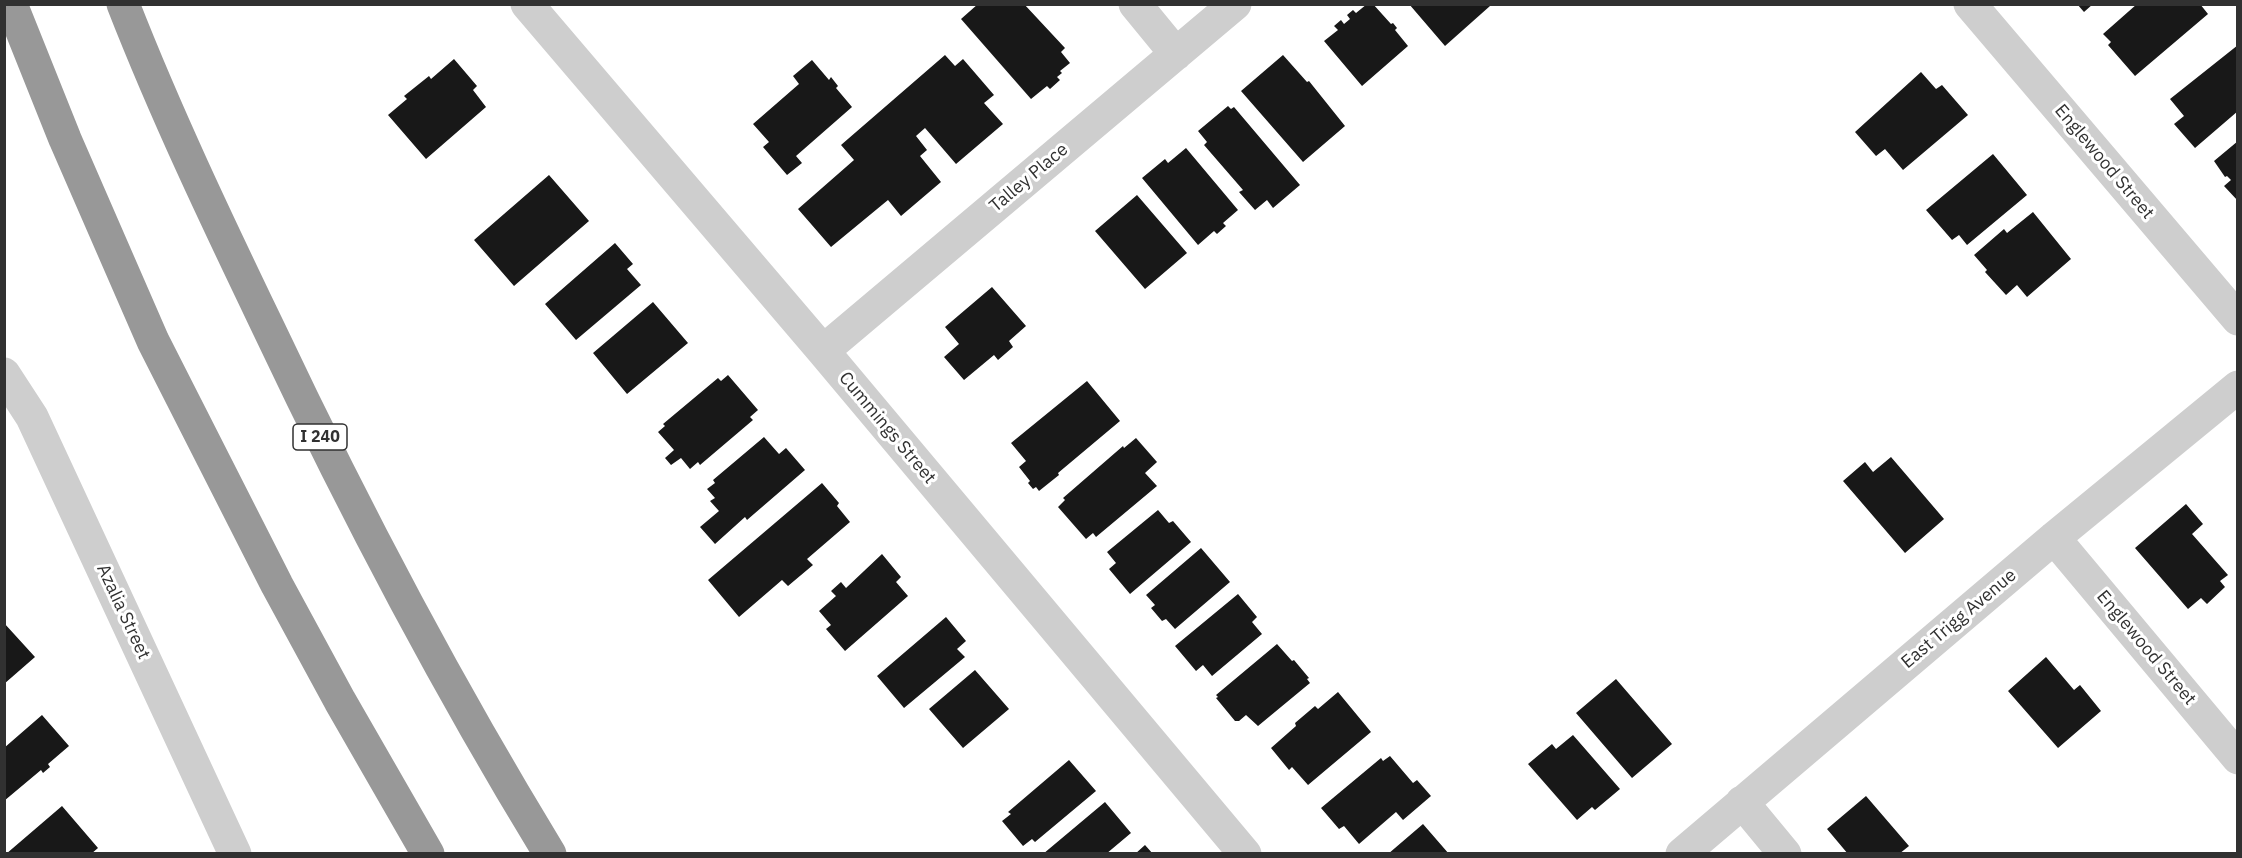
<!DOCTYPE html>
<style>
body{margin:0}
#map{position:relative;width:2242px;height:858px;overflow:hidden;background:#fff;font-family:"IBM Plex Sans",sans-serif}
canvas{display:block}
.frame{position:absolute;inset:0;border:6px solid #313131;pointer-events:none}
</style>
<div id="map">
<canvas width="2242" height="858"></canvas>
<div class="frame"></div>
</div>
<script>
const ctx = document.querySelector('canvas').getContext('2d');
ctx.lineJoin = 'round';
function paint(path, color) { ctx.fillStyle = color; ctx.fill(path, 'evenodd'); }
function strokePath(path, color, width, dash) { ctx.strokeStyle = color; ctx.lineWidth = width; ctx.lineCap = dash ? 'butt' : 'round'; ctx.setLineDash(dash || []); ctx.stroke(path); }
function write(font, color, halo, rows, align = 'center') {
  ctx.font = font + ' "IBM Plex Sans",sans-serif'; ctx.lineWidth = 6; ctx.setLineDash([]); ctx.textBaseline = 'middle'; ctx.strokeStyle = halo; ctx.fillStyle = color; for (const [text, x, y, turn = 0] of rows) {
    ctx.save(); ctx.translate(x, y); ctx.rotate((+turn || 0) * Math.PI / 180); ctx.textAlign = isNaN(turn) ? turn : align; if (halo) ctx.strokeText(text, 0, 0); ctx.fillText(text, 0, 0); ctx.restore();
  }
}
paint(new Path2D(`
 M978,4H1024L1065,48L1061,52L1070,63L1060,71L1062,73L1057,77L1060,80L1050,89L1047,86L1031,99L961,19Z
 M1367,4H1373L1391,24L1393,23L1397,28L1395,30L1408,46L1362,86L1324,41L1338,30L1334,26L1341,20L1344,24L1350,19L1347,15L1353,10L1356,13Z
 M1409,4H1489L1490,6L1445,46Z
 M2077,4H2093L2084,12Z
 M2137,4H2200L2208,14L2135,76L2108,45L2111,42L2103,34Z
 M2238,45V111L2195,148L2174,124L2184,116L2170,99Z
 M945,55L955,66L963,59L994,95L984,103L1003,124L956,164L925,128L916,136L927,150L920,156L941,182L901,216L888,200L831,247L798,209L854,160L841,145Z
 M1283,55L1307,82L1309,81L1345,126L1303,162L1241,91Z
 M454,59L477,86L473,90L486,107L426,159L388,115L407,99L404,96L429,76L431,79Z
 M812,60L829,80L831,77L838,86L836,88L852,107L796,156L802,163L787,175L763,147L769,142L753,124L799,84L793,76Z
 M1921,72L1936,89L1942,85L1968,115L1903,170L1885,149L1876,156L1855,132Z
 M1228,106L1231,109L1234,107L1300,185L1273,208L1267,200L1255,210L1239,192L1243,190L1204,145L1207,142L1198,131Z
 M2238,141V201L2224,186L2231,180L2227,176L2225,177L2214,161Z
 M1186,148L1238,210L1223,223L1226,226L1217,234L1214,231L1198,245L1142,178L1165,159L1168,163Z
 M1993,154L2027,195L1967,245L1959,235L1952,240L1926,210Z
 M549,175L589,221L514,286L474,240Z
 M1137,195L1187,253L1145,289L1095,231Z
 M2033,212L2071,259L2027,297L2017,285L2006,295L1985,272L1987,270L1974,255L2004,229L2007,233Z
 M615,243L633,264L627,269L641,285L576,340L545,304Z
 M992,287L1026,326L1009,341L1013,347L998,360L994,355L964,380L944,357L959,344L945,327Z
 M653,302L688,343L627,394L593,353Z
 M728,375L758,410L750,417L753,420L700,465L698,462L690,469L681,458L671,465L665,458L674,450L658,432L665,426L663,424L718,378L721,381Z
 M1087,381L1120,421L1058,473L1059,475L1039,491L1036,487L1033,489L1028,483L1030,481L1019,467L1026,461L1011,443Z
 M764,437L779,454L786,448L805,470L747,520L745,517L715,544L700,527L719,511L710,501L715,498L707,489L715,483L713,480Z
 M1136,438L1157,462L1145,473L1157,486L1096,537L1093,533L1086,539L1058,507L1065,500L1063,498L1123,446L1124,448Z
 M1891,457L1944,519L1905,553L1843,481L1865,462L1873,472Z
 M822,483L839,503L837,506L850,522L807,559L813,565L788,586L782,580L739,617L708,580Z
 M2186,504L2203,524L2192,534L2228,575L2220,581L2225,587L2207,604L2201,598L2188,609L2135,548Z
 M1158,510L1169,523L1173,521L1191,542L1130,594L1109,569L1116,563L1107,552Z
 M1201,548L1230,582L1175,629L1166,619L1162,621L1151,608L1155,605L1146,595Z
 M882,554L901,577L896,582L908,596L845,651L826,629L831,625L819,611L836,596L831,591L841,582L846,588Z
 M1238,594L1257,617L1252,622L1262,634L1212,676L1203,665L1196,671L1175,646Z
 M946,617L966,641L957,649L965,657L904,708L877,676Z
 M4,623L35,657L4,684Z
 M1277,644L1292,661L1294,660L1309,678L1307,679L1310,683L1258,726L1246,715L1239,721H1235L1216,698L1218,697L1216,695Z
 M2046,657L2074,690L2080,685L2101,711L2058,748L2008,691Z
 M975,670L1009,709L963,748L929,709Z
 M1616,679L1672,744L1632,778L1576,713Z
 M1338,692L1371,732L1308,785L1292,767L1289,770L1271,748L1296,726L1295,723L1315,706L1318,709Z
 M42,715L69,746L48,764L50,767L43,773L41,770L4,801V748Z
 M1573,735L1620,789L1595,810L1592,807L1577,820L1528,764L1552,744L1556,749Z
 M1390,756L1413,783L1417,780L1431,796L1403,820L1396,812L1359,844L1344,826L1339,829L1321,808L1381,758L1383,761Z
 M1069,760L1096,791L1035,842L1032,839L1023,846L1002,821L1011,814L1008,812Z
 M1866,796L1909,846L1899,854H1848L1827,829Z
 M1105,802L1131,833L1106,854H1043Z
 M62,806L98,848L91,854H6Z
 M1423,824L1449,854H1388Z
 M1145,845L1153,854H1135Z`), '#181818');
strokePath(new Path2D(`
 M527,4L823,351L1245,854
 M1135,4L1176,54
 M1970,4L2238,319
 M823,351L1235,4
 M4,374L32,417L235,854
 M2054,538L2238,758
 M1742,802L1785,854
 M1682,854L2054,538L2238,387`), '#cecece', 33);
strokePath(new Path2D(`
 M11,4L65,139L153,341L277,585L340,701L428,854
 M123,4C166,114 217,221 268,327C353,507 446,684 550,854`), '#989898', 33);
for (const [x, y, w] of [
 [320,437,54]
]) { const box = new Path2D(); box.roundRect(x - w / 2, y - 13, w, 26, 4.5); ctx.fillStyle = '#fff'; ctx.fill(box); strokePath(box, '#313131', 1.5); }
write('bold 16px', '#313131', null, [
 ["I 240",320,437]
]);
write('18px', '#313131', '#fff', [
 ["Englewood Street",2104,162,50],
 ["Talley Place",1029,178,-40],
 ["Cummings Street",887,428,50],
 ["Azalia Street",123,612,65],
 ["East Trigg Avenue",1959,619,-40],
 ["Englewood Street",2146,648,50]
]);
</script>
